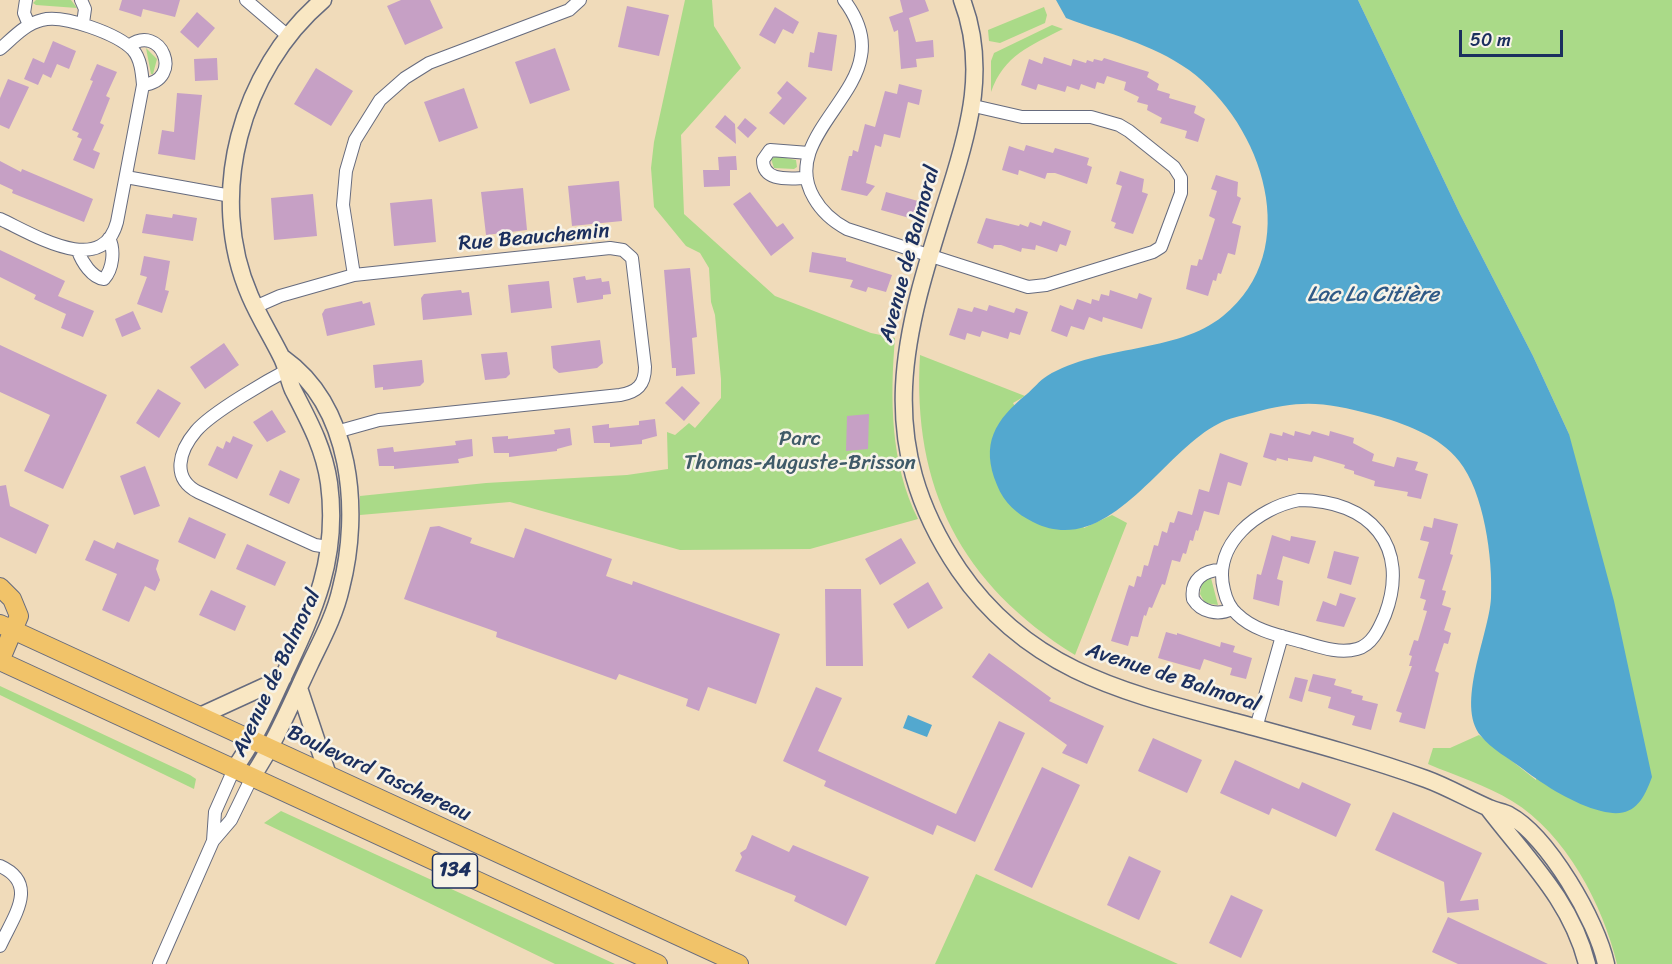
<!DOCTYPE html>
<meta charset="utf-8">
<style>
body{margin:0}
#map{position:relative;width:1672px;height:964px;overflow:hidden;background:#f0dbba;font-family:Sriracha,sans-serif}
canvas{display:block}
.scale{position:absolute;left:1459px;top:30px;width:104px;height:27px;box-sizing:border-box;border:3px solid #1b2f5e;border-top:0;padding-left:8px;font-size:18px;line-height:21px;white-space:nowrap;color:#1b2f5e;-webkit-text-stroke:4px #f7f3e8;paint-order:stroke}
</style>
<div id="map">
<canvas width="1672" height="964"></canvas>
<div class="scale">50 m</div>
</div>
<script>
const ctx = document.querySelector('canvas').getContext('2d');
ctx.lineJoin = 'round';
function paint(path, color) { ctx.fillStyle = color; ctx.fill(path, 'evenodd'); }
function strokePath(path, color, width, dash) { ctx.strokeStyle = color; ctx.lineWidth = width; ctx.lineCap = dash ? 'butt' : 'round'; ctx.setLineDash(dash || []); ctx.stroke(path); }
function write(font, color, halo, rows, align = 'center') {
  ctx.font = font + ' Sriracha,sans-serif'; ctx.lineWidth = 5; ctx.setLineDash([]); ctx.textBaseline = 'middle'; ctx.strokeStyle = halo; ctx.fillStyle = color; for (const [text, x, y, turn = 0] of rows) {
    ctx.save(); ctx.translate(x, y); ctx.rotate((+turn || 0) * Math.PI / 180); ctx.textAlign = isNaN(turn) ? turn : align; if (halo) ctx.strokeText(text, 0, 0); ctx.fillText(text, 0, 0); ctx.restore();
  }
}
paint(new Path2D(`
 M36,0H71L77,8L36,5L33,3Z
 M685,0H712L714,26L741,68L681,135L684,214L775,296L871,333L895,338C890,398 890,463 918,519L810,549L680,550L510,502L360,515V496L486,483L627,475L668,469L667,432L675,435L689,423L695,428L721,398V379L715,315L711,302L709,268L700,253L686,246L654,207L651,168L654,142Z
 M1358,0H1672V964H1617C1603,905 1566,834 1512,801C1486,785 1456,776 1428,764L1433,748H1450L1479,735L1536,780L1569,434L1533,356L1460,214Z
 M1044,7L1047,15L1045,23L1000,43L989,41L988,30Z
 M1052,25L1063,29C1030,46 1004,55 991,92V61L994,53Z
 M146,48L157,59L153,74H151Z
 M776,156L796,160L797,167L794,169L774,168L771,159Z
 M920,355L1025,396L1013,403L1084,528L1112,515L1127,523L1075,655C961,584 912,488 920,355Z
 M1211,578L1218,605L1205,603L1200,594L1202,582Z
 M0,686L190,775L196,779L194,789L0,695Z
 M281,811L615,964H555L264,823Z
 M976,874L1178,964H935Z`), '#aada88');
paint(new Path2D(`
 M1056,0H1358L1460,214L1533,356L1569,434L1614,601L1652,777C1642,804 1632,819 1601,811C1574,804 1545,786 1523,769C1510,759 1491,749 1481,736C1455,705 1489,635 1491,598C1493,558 1484,492 1459,461C1440,436 1403,423 1374,415C1324,402 1303,399 1252,413C1241,416 1228,418 1218,424C1161,453 1108,560 1033,522C1017,514 1004,503 997,485C980,444 995,420 1027,394C1034,388 1039,381 1047,376C1100,344 1176,354 1223,316C1305,250 1263,125 1189,70C1151,43 1108,34 1066,18Z
 M908,715L932,725L927,737L903,728Z`), '#53a8cf');
paint(new Path2D(`
 M122,0H180L175,17L143,9L141,17L129,13L119,10Z
 M401,0H430L443,28L405,45L387,6Z
 M900,0H925L929,11L909,18L916,42L933,40L934,57L916,59L917,67L901,69L898,30L894,32L889,17L903,12Z
 M627,6L669,15L659,56L618,47Z
 M775,7L799,22L793,34L783,29L775,44L759,35Z
 M197,12L215,28L198,48L180,32Z
 M818,32L837,35L832,71L808,67L810,52L814,53Z
 M53,41L76,51L69,69L57,64L51,78L43,74L38,85L24,79L33,58L44,63Z
 M555,48L570,90L530,104L515,62Z
 M1044,57L1071,66L1073,59L1086,63L1087,60L1093,62L1094,59L1102,61L1104,58L1149,72L1147,77L1159,84L1157,90L1170,94L1169,98L1196,106L1194,113L1205,119L1198,142L1185,138L1187,131L1160,123L1162,118L1147,110L1148,105L1137,102L1139,97L1124,90L1126,82L1107,76L1104,84L1097,82L1095,89L1081,84L1079,90L1067,86L1065,92L1038,84L1036,90L1021,85L1029,59L1042,64Z
 M217,58L218,80L195,81L194,59Z
 M97,64L117,72L106,96L110,98L100,123L104,125L93,150L100,153L94,169L73,160L82,139L77,137L79,133L72,130L93,81L90,80Z
 M316,68L353,91L331,126L294,104Z
 M8,79L29,87L9,129L0,125V98Z
 M787,81L807,98L784,125L769,113L782,98L777,93Z
 M899,84L922,90L919,105L908,102L900,138L884,134L881,147L875,145L866,183L875,186L867,196L841,190L849,156H852L853,150L858,152L865,124L875,127L885,91L897,94Z
 M464,88L478,128L439,142L424,102Z
 M177,93L202,95L195,160L158,154L162,130L174,132Z
 M725,115L735,124L736,144L715,127Z
 M745,118L757,128L748,138L737,128Z
 M1026,145L1053,153L1055,148L1089,158L1087,165L1092,167L1087,184L1055,173H1047L1045,179L1019,170L1018,175L1002,170L1009,146L1024,151Z
 M736,156L737,170H730V186L704,187L703,170H719L718,157Z
 M0,161L21,172L22,169L93,199L84,222L12,193L13,190L0,184Z
 M1120,171L1144,179L1142,192L1148,194L1133,234L1114,228L1116,223L1111,221L1122,186L1116,184Z
 M1216,175L1238,182L1237,196L1241,198L1232,223L1241,226L1235,255L1228,253L1221,274L1218,273L1216,281L1213,280L1208,296L1186,289L1191,265L1197,266L1199,259L1202,260L1215,219L1209,216L1217,191L1211,189Z
 M619,181L622,221L572,226L568,186Z
 M523,188L527,230L486,235L481,192Z
 M750,192L777,227L783,223L794,238L771,256L733,204Z
 M886,192L918,201L913,219L881,210Z
 M313,194L317,236L274,240L271,198Z
 M432,199L436,242L394,246L390,203Z
 M146,214L172,218L173,214L197,218L193,241L142,233Z
 M986,218L1019,226L1020,224L1028,227L1030,222L1041,226L1043,221L1071,231L1066,246L1060,244L1057,252L1036,245L1035,250L1022,248L1021,252L1001,245H994L993,249L977,243Z
 M0,250L65,281L58,296L94,311L83,337L61,328L66,314L34,299L36,295L0,277Z
 M812,252L846,258V261L892,275L886,292L868,287L866,292L850,287L853,280L809,272Z
 M144,256L170,261L165,290L169,291L162,313L137,304L147,277L140,275Z
 M690,268L697,337L692,338L695,374L676,376V368H672L664,270Z
 M585,276L586,280L601,278L602,282L609,281L611,294L603,295V299L577,303L573,278Z
 M549,281L552,308L511,313L508,285Z
 M461,290L462,293L469,292L472,315L423,320L421,298L424,294Z
 M1110,290L1137,299L1139,293L1152,298L1142,329L1103,317L1102,322L1089,317L1084,330L1071,326L1067,337L1051,331L1060,305L1073,310L1077,299L1091,304L1092,299L1099,301L1101,294L1109,296Z
 M362,301L363,304L370,302L375,325L327,336L322,314L325,309Z
 M989,305L1014,313L1016,308L1028,312L1020,335L1010,332L1008,339L982,331L980,337L967,333L965,340L949,335L958,308L972,312L974,307L987,311Z
 M133,311L141,329L122,337L115,319Z
 M600,340L603,363L597,368L559,373L553,368L551,346Z
 M224,343L239,365L205,389L190,367Z
 M0,345L107,395L63,489L24,471L50,415L0,392Z
 M507,352L510,374L506,378L485,380L481,354Z
 M422,360L424,382L420,386L383,390V387L375,388L373,365Z
 M682,386L700,403L684,421L665,403Z
 M158,389L181,403L159,438L136,423Z
 M272,410L286,432L267,442L253,422Z
 M869,414L868,449L846,451L847,416Z
 M655,419L657,436L642,440V444L610,447V443H594L592,426L609,424V428L639,425V421Z
 M570,428L572,445L557,449V451L509,457V453H494L492,437L508,436V439L555,434L554,430Z
 M1295,431L1310,435L1312,431L1329,436L1330,431L1354,438L1353,443L1374,454L1372,461L1394,467L1397,457L1418,462L1415,470L1428,474L1421,499L1407,496L1408,492L1374,486L1375,481L1354,474V471L1344,468L1345,465L1314,456L1312,462L1288,458V461L1277,458L1276,461L1263,457L1270,433L1282,436L1283,432L1294,436Z
 M233,436L253,445L237,479L208,465L217,446L223,449L226,441L230,443Z
 M472,439L473,456L458,459L459,463L394,469V466H379L377,449L393,447L394,452L456,445L455,441Z
 M1220,453L1248,463L1241,486L1228,482L1219,515L1204,511L1198,531L1196,530L1193,541L1190,540L1186,554L1183,553L1180,562L1172,560L1165,585L1162,584L1152,608L1149,607L1146,616L1144,615L1138,637L1131,636L1128,646L1111,641L1129,585L1134,587L1137,576L1141,577L1144,565L1148,566L1154,545L1158,546L1162,531L1167,533L1170,522L1174,523L1178,511L1192,515L1199,489L1209,492Z
 M145,466L160,506L134,515L120,476Z
 M280,470L300,479L289,504L269,495Z
 M6,485L10,506L49,525L36,554L0,537V486Z
 M189,517L226,534L215,559L178,542Z
 M1434,518L1458,524L1450,554L1453,555L1442,590L1446,591L1442,605L1451,608L1444,630L1451,633L1448,644L1444,643L1435,671L1439,673L1425,729L1399,722L1402,713L1396,711L1412,666H1409L1412,656L1409,655L1414,640L1418,641L1427,611L1423,610L1426,600L1420,598L1425,580L1418,578L1429,542L1420,540L1424,526L1432,528Z
 M439,526L472,538L470,543L514,558L525,528L612,559L606,576L632,585L633,581L780,634L756,704L708,687L699,711L686,706L688,699L619,674L616,680L496,637L497,632L404,599L430,527Z
 M1272,535L1290,541L1291,536L1316,541L1309,564L1283,556L1277,579L1283,581L1279,606L1253,599L1257,574L1261,575Z
 M901,538L916,563L880,585L865,559Z
 M94,540L114,549L117,542L159,560L156,569L160,580L155,591L145,586L129,622L102,610L117,574L85,560Z
 M247,544L286,562L275,586L236,569Z
 M1334,551L1359,557L1351,585L1327,578Z
 M928,582L943,608L908,629L893,604Z
 M825,589H861L863,666H826Z
 M211,590L246,606L235,631L199,615Z
 M1340,593L1356,598L1344,627L1316,621L1323,601L1336,606Z
 M1166,632L1177,635V633L1220,647L1221,642L1235,646L1233,652L1252,658L1246,679L1230,675L1232,668L1204,659L1200,670L1158,658Z
 M989,653L1051,698L1049,701L1104,726L1087,764L1062,753L1067,745L972,677Z
 M1313,674L1336,679L1334,685L1352,690L1351,693L1363,696L1362,700L1378,704L1371,730L1352,725L1355,716L1328,708L1331,697L1308,691Z
 M1295,677L1308,680L1302,702L1289,698Z
 M816,687L842,698L818,751L956,814L999,721L1025,733L975,842L937,825L933,835L824,786L826,781L783,761Z
 M1153,738L1202,760L1187,793L1138,771Z
 M1235,760L1299,789L1302,782L1351,804L1336,837L1272,808L1269,815L1220,793Z
 M1042,767L1080,785L1032,888L994,870Z
 M1393,812L1482,853L1460,901L1478,899L1479,910L1447,913L1444,882L1375,850Z
 M752,835L789,852L793,845L869,877L846,926L794,901L796,896L735,871L742,857L740,853L746,849Z
 M1129,856L1161,871L1139,920L1107,905Z
 M1231,895L1263,910L1241,958L1209,943Z
 M1448,917L1548,964H1458L1432,952Z`), '#c6a0c5');
const street = new Path2D(`
 M26,0L24,13L29,25
 M81,0L85,9L83,23
 M246,0L288,36
 M844,0C856,16 865,35 861,56C854,104 783,146 814,198C822,212 832,221 847,229L1028,287L1046,285L1153,252L1161,247L1181,193V178L1174,167L1129,131L1119,125L1091,117H1022L974,106
 M129,46C161,22 185,80 143,85
 M0,49C13,38 25,24 42,20C63,14 118,34 133,50C141,59 142,74 143,85L117,222C102,279 31,233 0,219
 M126,177L231,196
 M807,178C791,178 763,183 763,160L770,150L809,153
 M78,251C82,262 92,278 104,279C113,269 115,250 109,238
 M354,275L343,205L346,171L355,140L380,100L405,78L429,63L569,10L580,0
 M255,307L280,296L354,275L610,248L623,250L632,258L645,367C645,385 637,392 620,395L379,420L336,432
 M293,367C270,379 212,412 196,431C179,451 171,478 198,492L315,545L328,547
 M1299,500C1370,500 1411,546 1385,615C1379,629 1372,645 1357,649C1339,654 1320,647 1303,642C1281,636 1254,631 1237,614C1230,608 1226,599 1224,590C1212,544 1258,508 1299,500Z
 M1221,570C1204,570 1190,580 1193,599C1201,612 1218,616 1232,609
 M1256,728L1282,636
 M213,841L215,812L234,769
 M0,866C40,884 13,917 0,946
 M159,964L213,841L231,820L252,777`);
const secondary = new Path2D(`
 M962,0C987,65 970,127 950,190C906,329 869,437 959,570C1029,672 1127,693 1239,723C1301,740 1365,757 1426,779C1448,787 1468,799 1489,808C1495,811 1503,812 1509,815C1548,836 1597,921 1606,964
 M299,688L328,775
 M200,716L283,678
 M234,769C255,740 268,709 283,677C314,611 339,559 329,483C324,448 309,421 293,390C288,379 287,367 281,356C271,336 259,317 250,296C206,195 241,70 323,0
 M252,777C276,741 292,702 310,664C322,639 335,615 341,588C361,511 352,407 283,358
 M1488,808C1526,858 1571,900 1587,964`);
const primary = new Path2D(`
 M0,587L12,599L19,616L0,661
 M0,624L739,964
 M0,661L658,964`);
strokePath(street, '#666b7e', 14);
strokePath(secondary, '#666b7e', 19);
strokePath(primary, '#666b7e', 20);
strokePath(street, '#fff', 12);
strokePath(secondary, '#f9e7c3', 16);
strokePath(primary, '#f1c369', 18);
for (const [x, y, w] of [
 [455,871,45]
]) { const box = new Path2D(); box.roundRect(x - w / 2, y - 17, w, 34, 4.5); ctx.fillStyle = '#f7f3e8'; ctx.fill(box); strokePath(box, '#1b2f5e', 1.5); }
write('bold 20px', '#1b2f5e', null, [
 ["134",455,871]
]);
write('21px', '#1b2f5e', '#f7f3e8', [
 ["Rue Beauchemin",534,238,-5],
 ["Avenue de Balmoral",910,254,-75],
 ["Avenue de Balmoral",277,673,-65],
 ["Avenue de Balmoral",1173,678,18],
 ["Boulevard Taschereau",379,774,25]
]);
write('21px', '#3f5a68', '#f7f3e8', [
 ["Parc",800,440],
 ["Thomas-Auguste-Brisson",800,464]
]);
write('italic 22px', '#2f5986', '#f7f3e8', [
 ["Lac La Citière",1373,295]
]);
</script>
